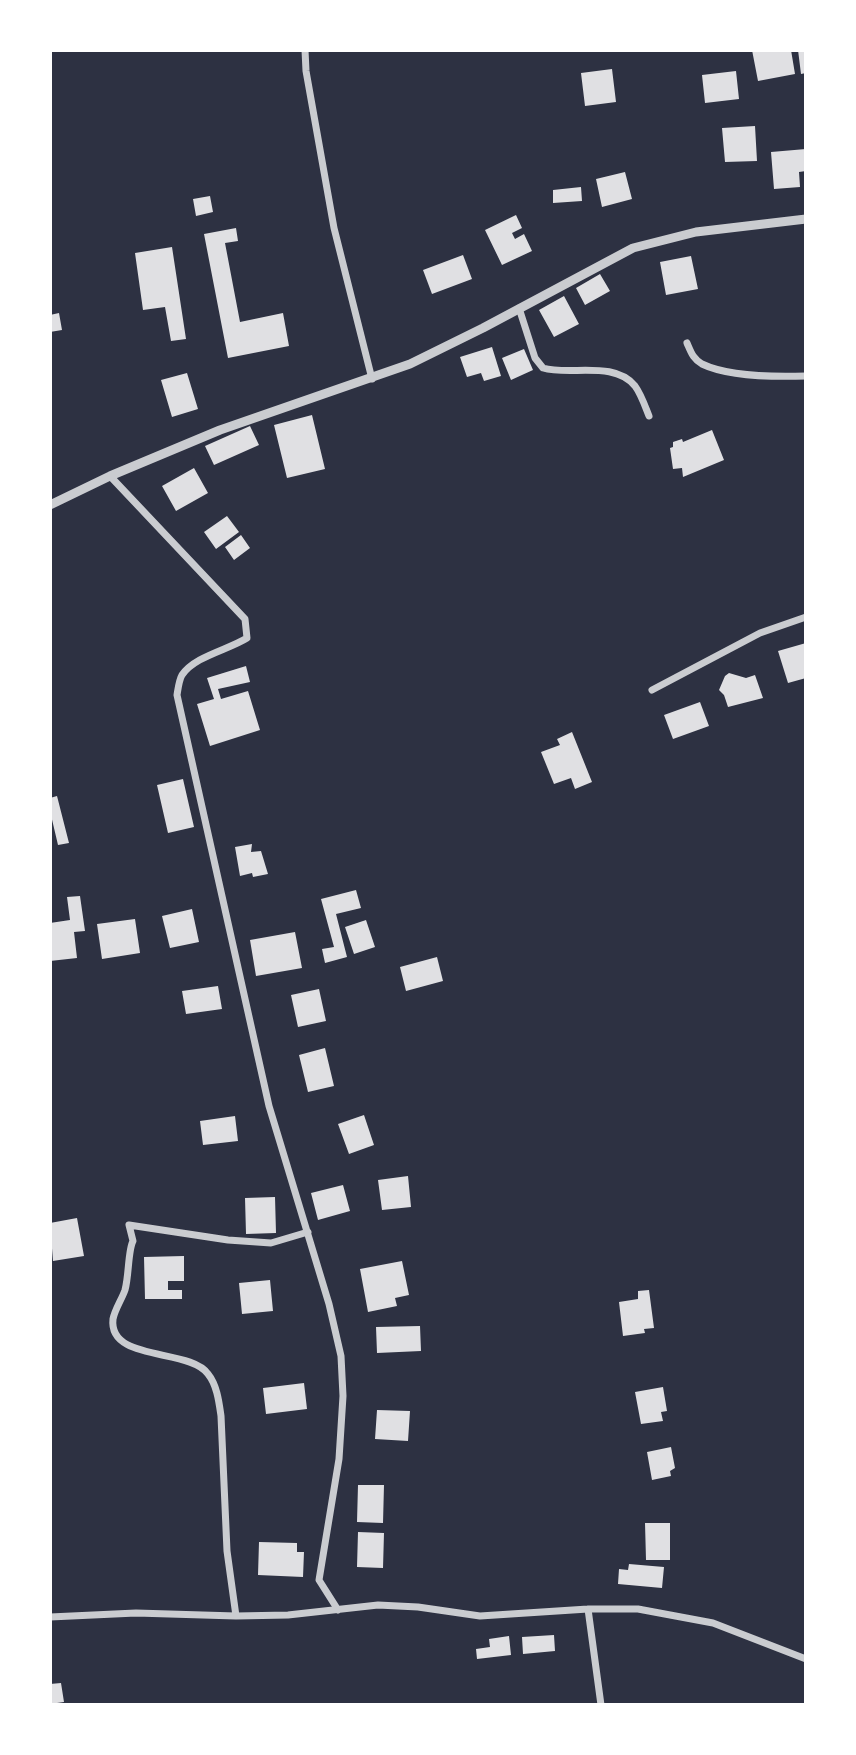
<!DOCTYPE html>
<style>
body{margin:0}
#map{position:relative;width:856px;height:1755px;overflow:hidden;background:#2d3142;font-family:"Nunito Sans",sans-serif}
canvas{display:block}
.frame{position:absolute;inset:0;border:52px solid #fff;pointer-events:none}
</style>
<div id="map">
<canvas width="856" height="1755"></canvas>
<div class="frame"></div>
</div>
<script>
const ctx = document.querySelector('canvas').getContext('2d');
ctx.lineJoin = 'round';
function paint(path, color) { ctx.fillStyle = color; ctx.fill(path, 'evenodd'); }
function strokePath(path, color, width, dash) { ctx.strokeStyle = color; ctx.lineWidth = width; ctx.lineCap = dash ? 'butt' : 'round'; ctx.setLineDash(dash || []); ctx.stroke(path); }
paint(new Path2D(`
 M752,50H791L795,74L758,81Z
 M798,50H806V73L801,74Z
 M612,69L616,102L585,106L581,73Z
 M736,71L739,99L705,103L702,75Z
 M755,126L757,161L725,162L722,128Z
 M806,149V171L799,172L800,187L774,189L771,152Z
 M625,172L632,199L602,207L596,179Z
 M581,187L582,201L553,203V190Z
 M210,196L213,212L196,216L193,199Z
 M516,215L522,228L512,233L515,239L524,234L532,251L502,265L485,230Z
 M236,228L238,241L225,243L240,322L283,313L289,346L228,358L204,234Z
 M172,247L186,339L171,341L165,307L143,310L135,253Z
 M463,255L472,279L432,294L423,270Z
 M691,256L698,289L666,295L660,262Z
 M600,274L610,291L585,305L576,288Z
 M564,296L579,324L554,337L539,310Z
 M59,313L62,330L50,332V315Z
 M492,347L501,376L484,381L481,373L467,377L460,357Z
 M524,349L533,370L511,380L502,358Z
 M187,373L198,409L172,417L161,380Z
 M312,415L325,469L287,478L274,425Z
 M250,426L259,445L214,465L205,446Z
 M712,430L724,460L683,477L682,468L673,469L670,448L673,447V442L682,439L683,442Z
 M194,468L208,493L176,511L162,486Z
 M227,516L239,532L216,549L204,532Z
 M241,535L250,548L234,560L225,547Z
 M806,643V678L788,683L778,651Z
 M246,666L250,682L218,689L221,699L248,691L260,730L210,746L197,704L214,699L207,678Z
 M729,673L746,678L755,675L763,698L728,707L724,695L719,690L725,676Z
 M700,702L709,726L673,739L664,715Z
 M572,732L592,782L575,789L571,778L554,784L541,752L560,745L557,739Z
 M183,779L194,827L168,833L157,785Z
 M57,796L69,843L58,845L50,811V798Z
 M252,844L251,852L261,851L268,874L253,877L252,873L240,876L235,847Z
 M356,890L361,908L336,914L347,957L325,963L322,949L334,947L321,899Z
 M80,896L85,931L74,932L77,958L50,961V923L70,920L67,897Z
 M192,909L199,942L170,948L162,916Z
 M135,919L140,953L102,959L97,924Z
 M366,920L375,947L354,954L345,927Z
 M295,932L302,968L256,976L250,940Z
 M437,957L443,981L406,991L400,967Z
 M218,986L222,1009L186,1014L182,991Z
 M319,989L326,1021L298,1027L291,995Z
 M325,1048L334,1086L308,1092L299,1055Z
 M364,1115L374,1145L349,1154L338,1124Z
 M235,1116L238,1141L203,1145L200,1121Z
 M408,1176L411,1207L382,1210L378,1180Z
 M343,1185L350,1211L318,1220L311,1193Z
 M275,1197L276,1233L246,1234L245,1198Z
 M77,1218L84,1256L53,1261L50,1223Z
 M184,1256V1281H168V1290H182V1299H145L144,1257Z
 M402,1261L409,1295L395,1298L397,1306L368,1312L360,1269Z
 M270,1280L273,1311L242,1314L239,1283Z
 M649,1290L654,1328L644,1329L645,1333L623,1336L619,1302L638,1299V1291Z
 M420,1326L421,1351L377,1353L376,1327Z
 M304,1383L307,1409L266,1414L263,1388Z
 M663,1387L667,1411L661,1412L663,1421L641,1424L635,1392Z
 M377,1410L410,1411L408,1441L375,1439Z
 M671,1447L675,1468L670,1471L671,1476L652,1480L647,1452Z
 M358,1485H384L383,1523L357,1522Z
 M645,1523H670V1560H646Z
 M358,1532L384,1533L383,1568L357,1567Z
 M259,1542L297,1543V1552H304L303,1577L258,1575Z
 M629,1564L664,1567L662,1588L618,1584L619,1569L628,1570Z
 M554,1635L555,1651L523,1654L522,1637Z
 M509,1636L511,1655L477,1659L476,1649L490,1647L489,1639Z
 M61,1683L64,1702L50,1704V1684Z`), '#e0e0e3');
strokePath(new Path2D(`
 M305,50L306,71L334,228L372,379
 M519,308L535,358L543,368C570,376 614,360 635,386C641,394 645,406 649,416
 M687,343C691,352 693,359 702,364C729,377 776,377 806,376
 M110,476L245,619L247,638C228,650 195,656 182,675C179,680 178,689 177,695L269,1106L329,1304L341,1356L343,1396L339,1459L319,1580L338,1610
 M652,690L760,633L806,617
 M588,1609L601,1705
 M236,1616L227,1551L221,1416C219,1402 217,1385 208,1374C190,1348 108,1362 113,1319C115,1309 122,1299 125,1290C129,1276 128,1250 133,1241L129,1225L228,1240L271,1243L308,1232
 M50,1617L136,1613L236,1616L288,1615L378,1605L418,1607L480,1616L588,1609H638L713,1623L806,1659`), '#caccd0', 7);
strokePath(new Path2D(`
 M50,505L110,476L220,430L410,364L483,328L633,248L696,232L806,219`), '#caccd0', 9);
</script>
